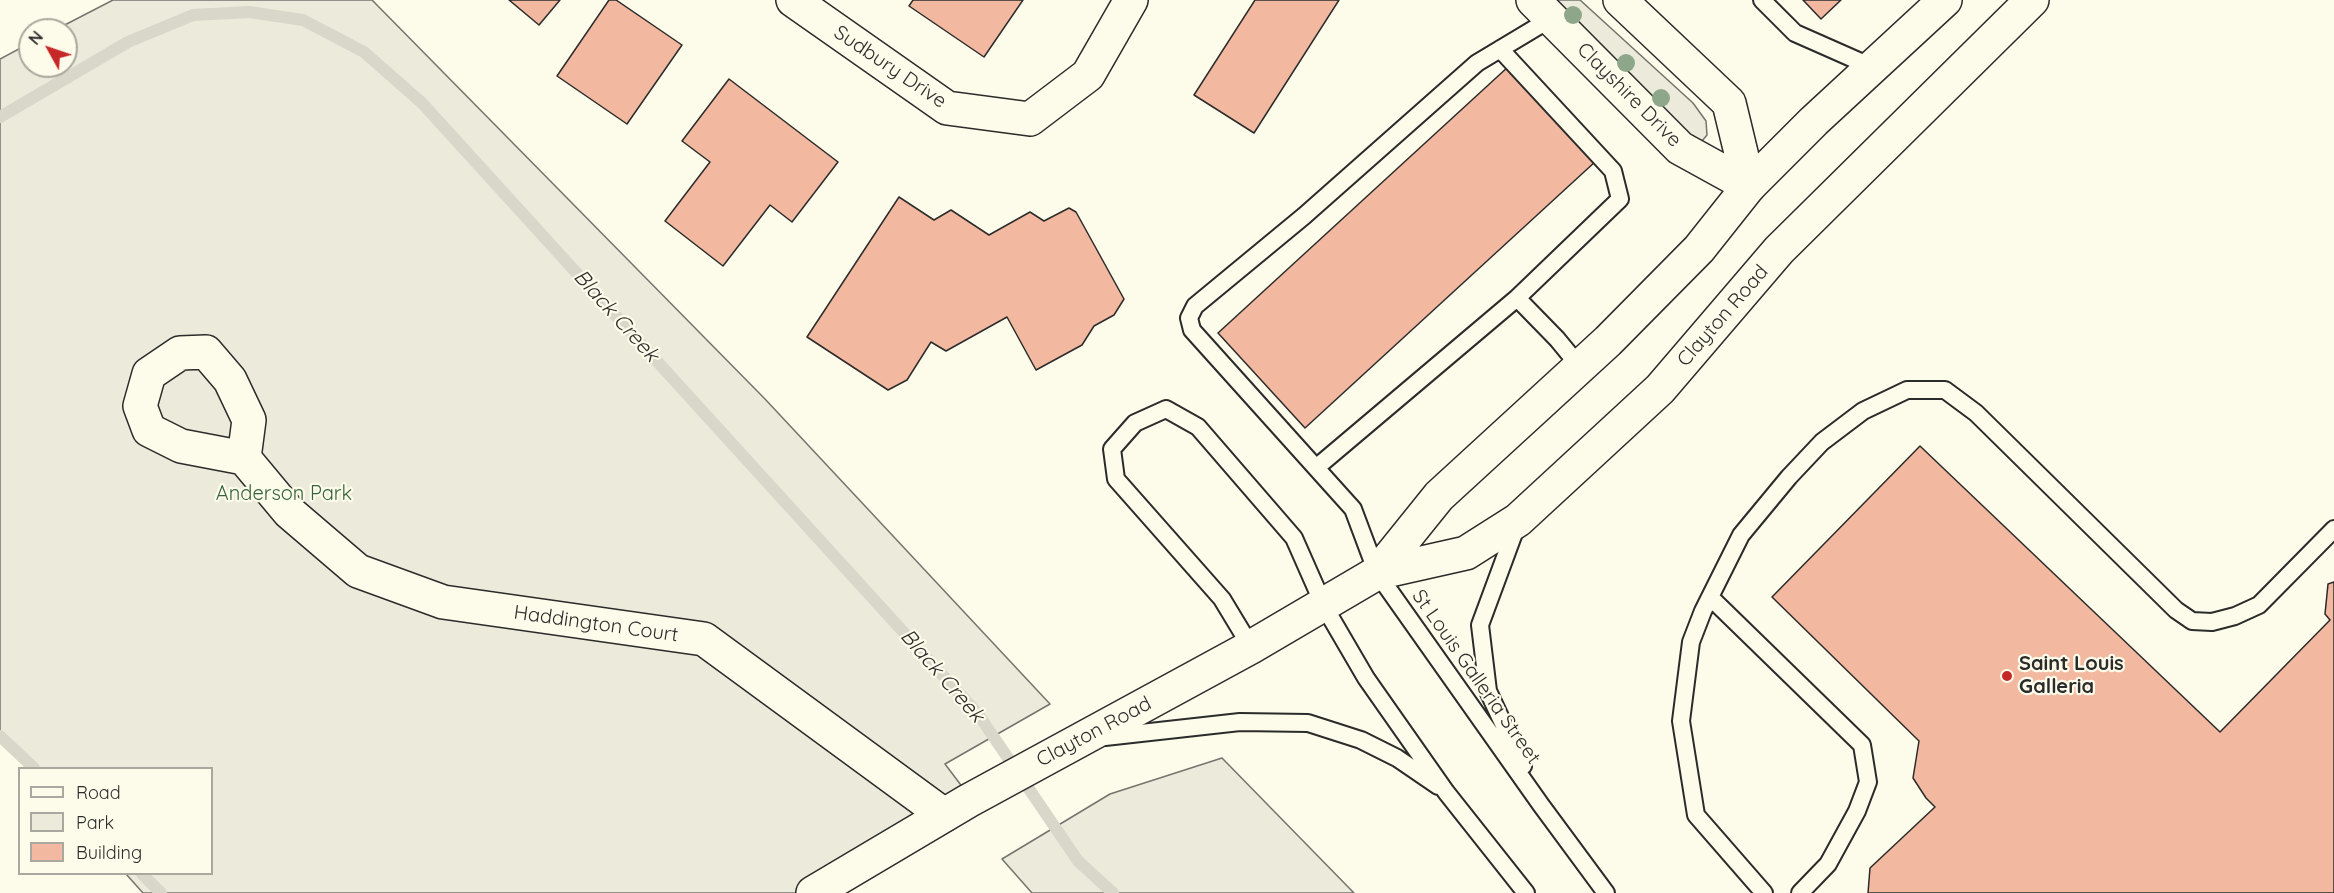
<!DOCTYPE html>
<style>
body{margin:0}
#map{position:relative;width:2334px;height:893px;overflow:hidden;background:#fdfbea;font-family:Quicksand,sans-serif}
canvas{display:block}
.legend{position:absolute;left:18px;top:767px;width:195px;height:108px;box-sizing:border-box;background:#fdfbea;border:2px solid #a9a89e;margin:0;padding:8px 10px;list-style:none;font-size:18px;color:#2b2b2b}
.legend li{display:flex;align-items:center;gap:12px;height:30px}
.legend b{width:30px;border:2px solid #a9a89e}
.north{position:absolute;left:18px;top:18px;width:60px;height:60px;box-sizing:border-box;background:#fdfbea;border:2px solid #a9a89e;border-radius:50%;rotate:310deg;font-size:16px;font-weight:700;line-height:24px;text-align:center;color:#2b2b2b}
.north::after{content:'';display:block;margin:auto;width:21px;height:27px;background:#c62828;clip-path:polygon(50% 0,100% 100%,50% 72%,0 100%)}
</style>
<div id="map">
<canvas width="2334" height="893"></canvas>
<ul class="legend">
<li><b style="height:8px;background:#fdfbea"></b>Road</li>
<li><b style="height:16px;background:#ecebdb"></b>Park</li>
<li><b style="height:16px;background:#f2b8a0"></b>Building</li>
</ul>
<div class="north">N</div>
</div>
<script>
const ctx = document.querySelector('canvas').getContext('2d');
ctx.lineJoin = 'round';
function paint(path, color) { ctx.fillStyle = color; ctx.fill(path, 'evenodd'); }
function strokePath(path, color, width, dash) { ctx.strokeStyle = color; ctx.lineWidth = width; ctx.lineCap = dash ? 'butt' : 'round'; ctx.setLineDash(dash || []); ctx.stroke(path); }
function write(font, color, halo, rows, align = 'center') {
  ctx.font = font + ' Quicksand,sans-serif'; ctx.lineWidth = 4.5; ctx.setLineDash([]); ctx.textBaseline = 'middle'; ctx.strokeStyle = halo; ctx.fillStyle = color; for (const [text, x, y, turn = 0] of rows) {
    ctx.save(); ctx.translate(x, y); ctx.rotate((+turn || 0) * Math.PI / 180); ctx.textAlign = isNaN(turn) ? turn : align; if (halo) ctx.strokeText(text, 0, 0); ctx.fillText(text, 0, 0); ctx.restore();
  }
}
const green = new Path2D(`
 M113,0H372L765,399L1050,704L945,764L973,801L817,893H143L126,874H212V768H31L0,734V59L30,43V66H66V30H55Z
 M1540,0H1580L1693,103L1706,121L1707,135L1702,141L1691,143Z
 M1222,758L1354,893H1032L1002,859L1110,794Z`);
paint(green, '#ecebdb');
strokePath(green, '#74746e', 1.5);
strokePath(new Path2D(`
 M0,117L128,42L193,15L249,12L303,20L364,52L422,103L978,714L1078,861L1113,893
 M0,736L34,768
 M142,874L161,893`), '#d8d7c9', 12);
const building = new Path2D(`
 M509,0H560L539,25Z
 M609,0H616L682,45L627,124L557,76Z
 M913,0H1023L984,57L909,6Z
 M1255,0H1339L1254,133L1194,95Z
 M1803,0H1841L1821,19Z
 M1509,66L1596,161L1305,428L1218,333Z
 M729,79L838,162L792,222L770,205L723,266L665,221L710,162L682,141Z
 M899,197L934,220L951,210L989,235L1030,212L1044,221L1069,208L1076,212L1124,299L1114,315L1094,326L1082,345L1036,370L1007,317L946,351L931,342L907,380L888,390L807,337Z
 M1920,446L2220,732L2330,620L2325,614L2328,584L2334,582V893H1868L1870,868L1935,807L1926,798L1913,778L1919,741L1772,597Z`);
paint(building, '#f2b8a0');
strokePath(building, '#2b2b2b', 1.5);
const service = new Path2D(`
 M1762,0L1795,33L1872,67
 M1552,18L1477,63L1304,216L1195,306L1189,318L1192,330L1353,509L1377,573L1541,805L1606,893
 M1500,49L1613,171L1620,199L1517,298
 M1317,467L1517,298L1557,339L1580,367
 M1517,525L1480,625L1488,691L1523,766
 M1710,597L1862,745L1868,782L1857,811L1828,864L1800,893
 M1251,647L1222,599L1116,479L1112,449L1135,423L1166,409L1198,427L1294,538L1324,606L1366,678L1446,792L1526,893
 M1105,737L1240,722L1308,723L1361,740L1397,758L1438,786
 M1764,893L1696,815L1681,721L1691,642L1703,611L1741,535L1789,477L1822,442L1863,411L1907,390H1945L1976,413L2176,610L2192,621L2212,622L2235,616L2259,605L2334,529`);
const minor = new Path2D(`
 M793,0L947,108L1030,119L1088,75L1131,0
 M1533,0L1680,148L1749,186
 M1620,0L1729,103L1749,186
 M244,458L249,420L230,380L206,352L180,353L149,374L140,406L149,430L181,446L244,458L289,512L358,571L443,602L704,639L944,815`);
const secondary = new Path2D(`
 M1377,573L1466,553L1518,520L1660,389L1779,250L2032,0
 M813,893L968,801L1251,647L1377,573L1439,496L1608,341L1699,249L1749,186L1814,121L1945,0`);
strokePath(service, '#2b2b2b', 20);
strokePath(minor, '#2b2b2b', 36);
strokePath(secondary, '#2b2b2b', 36);
strokePath(service, '#fdfbea', 16);
strokePath(minor, '#fdfbea', 33);
strokePath(secondary, '#fdfbea', 33);
ctx.fillStyle = '#8ea78a';
for (const [x, y] of [
 [1573,15],
 [1626,63],
 [1661,98]
]) { ctx.beginPath(); ctx.arc(x, y, 9, 0, 2 * Math.PI); ctx.fill(); }
for (const [x, y, r, color] of [
 [2007,676,6,"#c62828"]
]) { const dot = new Path2D(); dot.arc(x, y, r, 0, 2 * Math.PI); ctx.fillStyle = color; ctx.fill(dot); strokePath(dot, '#fdfbea', 2); }
write('20px', '#2b2b2b', '#fdfbea', [
 ["Sudbury Drive",890,67,34],
 ["Clayshire Drive",1629,95,45],
 ["Clayton Road",1723,316,-49],
 ["Haddington Court",596,624,8],
 ["St Louis Galleria Street",1476,677,55],
 ["Clayton Road",1094,732,-28]
]);
write('20px', '#34623c', '#fdfbea', [
 ["Anderson Park",284,494]
]);
write('bold 20px', '#2b2b2b', '#fdfbea', [
 ["Saint Louis",2019,664],
 ["Galleria",2019,687]
], 'left');
write('italic 21px', '#2b2b2b', '#fdfbea', [
 ["Black Creek",616,316,48],
 ["Black Creek",942,676,49]
]);
</script>
